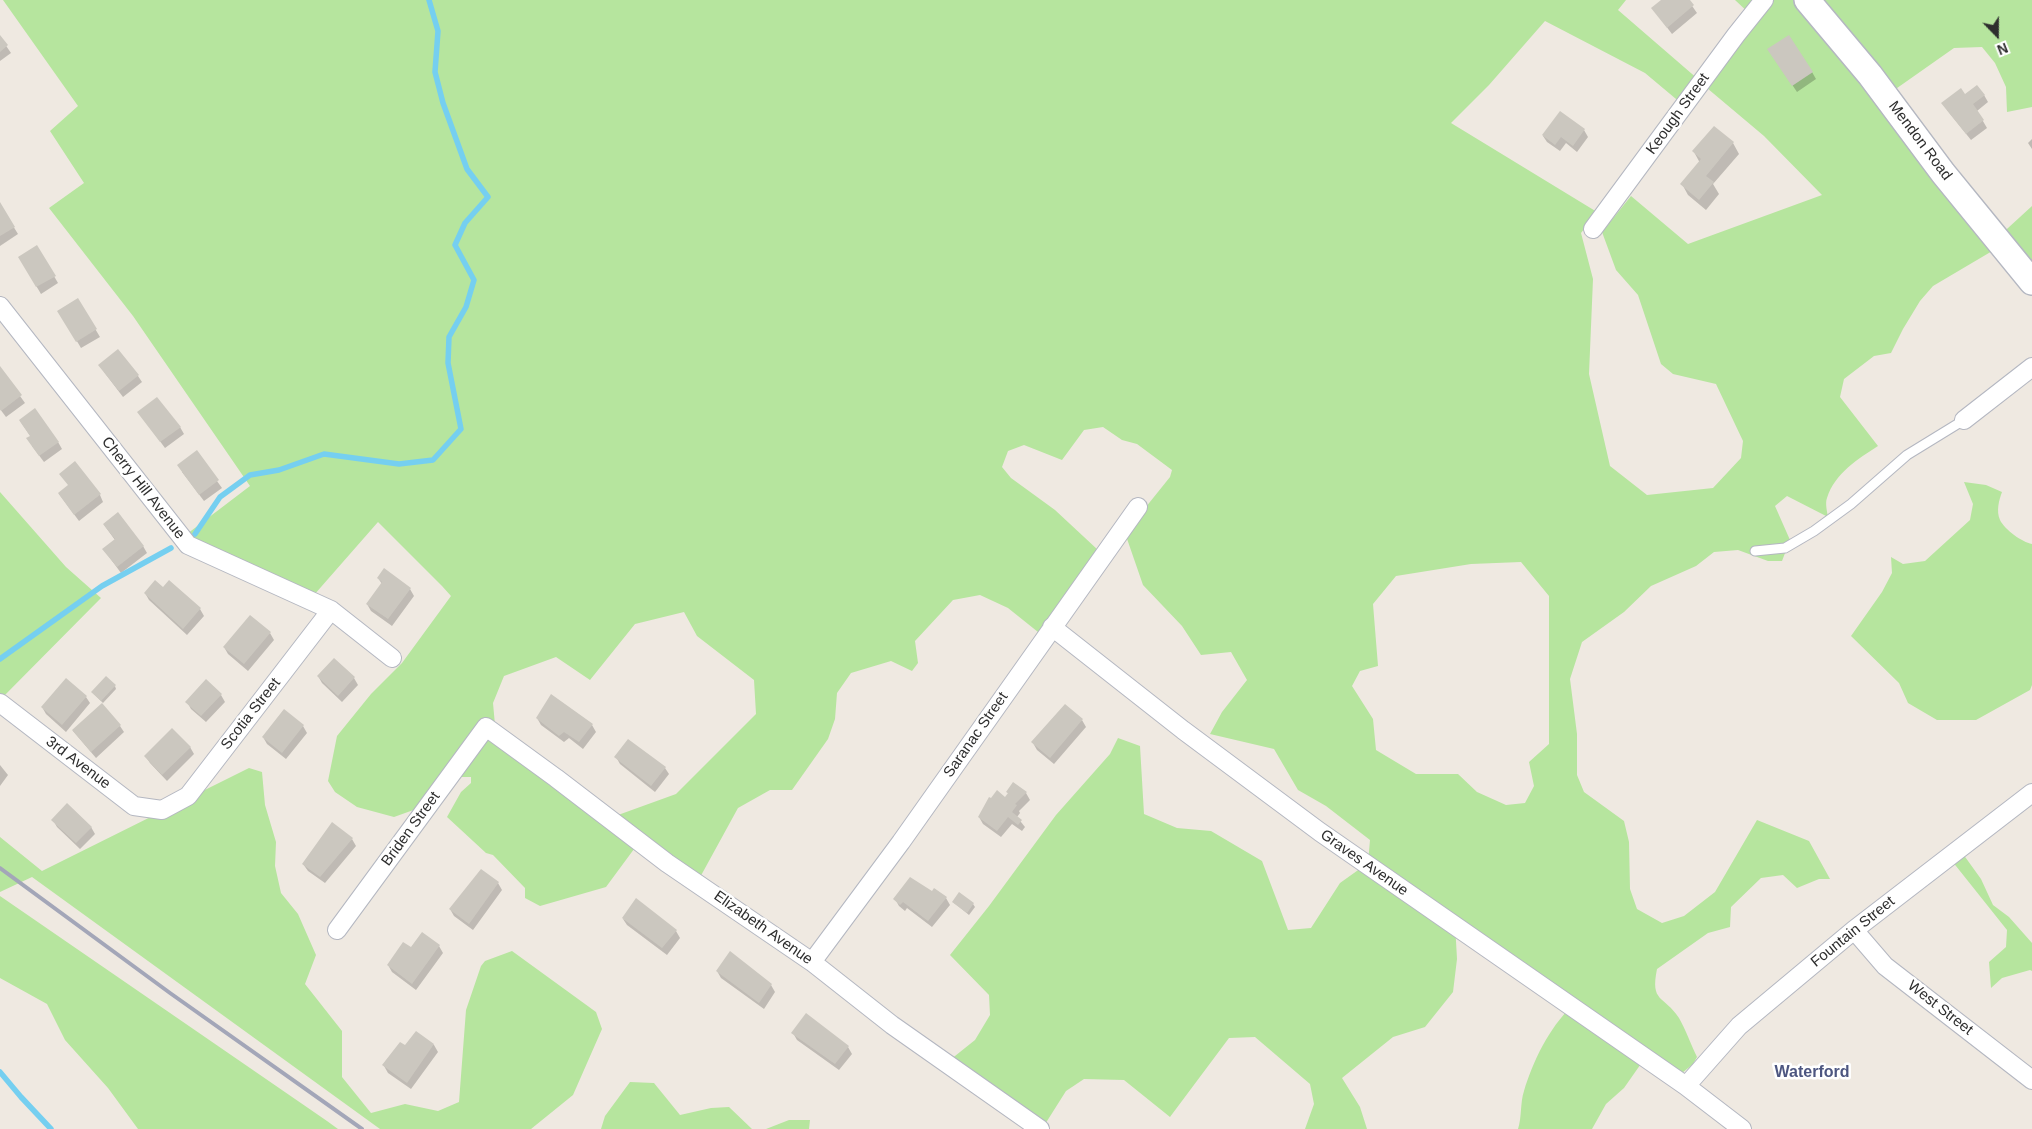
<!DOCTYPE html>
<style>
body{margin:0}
#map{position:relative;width:2032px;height:1129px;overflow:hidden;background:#efe9e1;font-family:Arial,sans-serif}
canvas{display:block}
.north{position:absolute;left:1972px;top:10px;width:50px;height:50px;-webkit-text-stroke:4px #fff;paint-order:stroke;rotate:158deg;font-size:14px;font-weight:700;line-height:20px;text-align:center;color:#2e2e2e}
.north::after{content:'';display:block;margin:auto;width:18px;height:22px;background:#2e2e2e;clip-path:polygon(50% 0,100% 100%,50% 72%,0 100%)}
</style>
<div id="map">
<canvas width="2032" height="1129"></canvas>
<div class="north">N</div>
</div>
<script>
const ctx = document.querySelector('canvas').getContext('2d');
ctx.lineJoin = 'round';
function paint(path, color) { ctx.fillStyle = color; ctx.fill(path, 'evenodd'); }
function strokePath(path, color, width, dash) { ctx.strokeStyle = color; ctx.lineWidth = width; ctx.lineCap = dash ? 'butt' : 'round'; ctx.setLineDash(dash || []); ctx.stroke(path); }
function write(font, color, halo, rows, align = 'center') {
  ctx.font = font + ' Arial,sans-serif'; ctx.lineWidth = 5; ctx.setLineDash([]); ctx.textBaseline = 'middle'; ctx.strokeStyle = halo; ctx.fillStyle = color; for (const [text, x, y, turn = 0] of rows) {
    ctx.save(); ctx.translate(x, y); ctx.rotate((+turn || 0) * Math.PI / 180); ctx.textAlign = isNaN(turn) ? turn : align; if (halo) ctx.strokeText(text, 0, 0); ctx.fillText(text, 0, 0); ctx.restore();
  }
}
paint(new Path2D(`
 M3,0H1626L1618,10L1699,80L1751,15L1735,0H2032V107L2007,112L2006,87L1995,63L1982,47L1954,48L1890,93L1996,239L2032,206V284L1999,247L1933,286L1920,301L1903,329L1891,353L1874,356L1844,379L1840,397L1878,446C1858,459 1835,473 1827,498C1825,503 1827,511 1828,517L1787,496L1775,506L1790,540L1782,561H1768L1738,550L1714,552L1696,566L1651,586L1624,612L1582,642L1570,679L1577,734V775L1584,792L1624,821L1629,842L1630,889L1637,909L1662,923L1684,916L1715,892L1757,820L1809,841L1830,879H1819L1797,888L1783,875L1761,878L1731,907L1730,927L1708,933L1657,969C1650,1003 1664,995 1679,1018C1686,1030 1691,1045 1697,1057L1693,1064L1676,1078L1645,1058L1624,1088L1606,1104L1592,1129H1518C1522,1117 1520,1103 1524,1091C1533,1061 1549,1028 1572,1006L1455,923L1457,959L1453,992L1425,1027L1393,1037L1342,1078L1360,1107L1367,1129H1305L1314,1104L1310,1084L1255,1037L1229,1038L1170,1117L1124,1080L1084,1079L1066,1091L1042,1129L945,1064L975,1040L990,1015L989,995L950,955L989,906L1056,815L1110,754L1118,738L1140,746L1144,814L1177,828L1211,831L1262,861L1288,930L1311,928L1340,883L1368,863L1370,840L1326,806L1298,790L1274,749L1210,734L1222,712L1247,680L1231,652L1201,655L1182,626L1143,585L1125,533L1170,477L1172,470L1137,444L1122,440L1103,427L1084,430L1062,460L1024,445L1008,451L1002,467L1011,478L1055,510L1098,550L1042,643L1035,636L1038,632L1008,608L980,595L953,600L915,641L918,663L912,671L891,661L851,673L837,693L835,719L828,739L792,790H770L738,808L698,881L637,845L606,887L540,906L525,898V888L493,855L486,853L447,817L461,792L471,783V777H461L445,781L419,808L394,817L357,807L335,792L328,781L337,736L371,694L402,663L451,596L442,586L378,522L314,595L183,537L250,486L133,316L49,208L84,183L50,131L78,106ZM1545,21L1645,73L1682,104L1701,83L1764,136L1822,195L1688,244L1631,196L1602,232L1616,270L1638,295L1661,364L1673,374L1716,384L1743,441L1741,458L1713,488L1647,495L1610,466L1589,374L1593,279L1581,233L1597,212L1451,123L1489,85ZM1521,562L1549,596V744L1529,762L1534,786L1525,803L1506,805L1477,792L1458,774H1416L1376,750L1373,719L1352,686L1360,671L1378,666L1373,604L1396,576L1471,564ZM684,612L697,636L754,680L756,714L676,794L607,819L496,736L493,703L504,676L556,657L590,680L635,624Z
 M1964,482L1986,485L2002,492C1999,500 1996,511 2000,520C2005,530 2022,542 2032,544V685L2030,690L1976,720H1937L1908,703L1899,683L1851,636L1882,592L1892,573L1891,557L1903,564L1925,561L1970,520L1973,504Z
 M0,492L66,567L101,598L0,700Z
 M249,768L262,772L265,805L276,842L275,866L281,893L298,914L316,955L305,984L342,1031V1077L371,1113L405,1104L438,1111L459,1102L466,1010L481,966L485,961L512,951L596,1012L602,1029L573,1095L531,1129H380L32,877L0,892V837L42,871Z
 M1963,854L1981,879L1993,905L2009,917L2032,943V971L2030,970L2002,978L1991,988L1989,962L2006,947L2007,930L1952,861Z
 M0,896L327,1121L338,1129H138L108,1088L65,1040L47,1004L0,978Z
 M630,1082L654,1083L680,1115L711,1108L729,1107L752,1129H601L605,1116Z
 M789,1120H810L809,1129H766Z`), '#b6e59e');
paint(new Path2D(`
 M1663,0H1688L1697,13L1672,34L1653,9Z
 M0,37L11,53L0,61Z
 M1773,56L1812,72L1816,79L1797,92Z
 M1984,95L1988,102L1977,111L1987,128L1971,140L1947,110L1965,96Z
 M1714,127L1733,143L1739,154L1713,184L1719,194L1706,210L1688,195L1682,184L1700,163L1694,152Z
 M1584,130L1588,137L1577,152L1566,143L1560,151L1547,142L1543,136Z
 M2032,139V149L2028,143Z
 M0,205L18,234L0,246Z
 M37,247L58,283L41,294L19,257Z
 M78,300L100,337L81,348L59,311Z
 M0,368L25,403L6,417L0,409Z
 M104,372L138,376L142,382L123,397Z
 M139,413L180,427L184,434L165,448Z
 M20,421L58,442L62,449L44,462L32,446L31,437Z
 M196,452L222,488L204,501L182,472Z
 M59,494L100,495L103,502L79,521Z
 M104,525L143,546L147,553L121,573L104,550L115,540Z
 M378,578L410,589L414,596L392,626L371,611L367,604L382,584Z
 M163,589L200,609L204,616L187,635L149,600L145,593Z
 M270,633L274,640L248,671L228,654L224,647Z
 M318,676L354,678L358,685L342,702L322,683Z
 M206,681L221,695L225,702L206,722L191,709L187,702Z
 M115,686L116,689L103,703L92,692Z
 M86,697L90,703L66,732L46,714L42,707Z
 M284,710L303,726L307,733L286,759L267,744L263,737Z
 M537,718L592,725L596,732L583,749L569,738L564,742L541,725Z
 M1082,720L1086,727L1054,764L1037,750L1033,743Z
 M120,726L124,732L96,758L73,731Z
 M190,747L194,754L167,781L150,763L146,757Z
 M616,757L665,768L669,774L655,792L620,764Z
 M0,765L8,775L0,786Z
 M1007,792L1026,793L1030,800L1019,811L1020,813L1017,817L1025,827L1022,831L1012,824L1001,837L983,824L979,817L1006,798L1009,794Z
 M53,820L91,827L95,834L80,849L57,827Z
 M352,839L356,846L325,883L308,871L303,864Z
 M481,870L498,883L502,890L473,930L454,916L450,909Z
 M935,889L946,898L950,905L932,927L907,908L905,911L899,906L895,899L932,893Z
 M953,902L973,904L975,907L969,915Z
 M623,919L676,931L680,938L667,955L627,925Z
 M422,933L439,946L443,953L416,990L392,972L388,965L411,948Z
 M717,971L771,985L775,992L764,1009L721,978Z
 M416,1033L434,1045L438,1052L411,1089L388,1073L384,1066L405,1047Z
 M793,1033L848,1047L852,1054L839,1070L797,1040Z`), '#0003');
strokePath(new Path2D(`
 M195,534L220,497L250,475L279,470L324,454L399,464L433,460L461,429L448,363L449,337L466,307L474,280L455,245L465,223L488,197L467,169L443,103L435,72L438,31L429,0
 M0,659L102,586L171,548
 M0,1072L21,1097L51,1129`), '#75cff0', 5.5);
paint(new Path2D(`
 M1661,0H1690L1694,5L1667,28L1651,8Z
 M0,35L8,45L0,52Z
 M1789,35L1813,72L1792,86L1767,49Z
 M1977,85L1985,95L1973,104L1984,120L1966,134L1941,103L1961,88L1965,94Z
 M1560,111L1585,129L1573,146L1561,137L1555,145L1542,135Z
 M1714,126L1734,142L1706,176L1714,182L1699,200L1680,184L1701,159L1692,151Z
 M0,202L15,227L0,236Z
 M37,245L56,276L36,287L18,257Z
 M78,298L97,329L76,342L57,311Z
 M118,349L139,375L119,391L98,365Z
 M0,366L22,395L1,411L0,409Z
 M157,397L181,427L160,442L137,412Z
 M35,408L59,442L39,456L26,438L30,436L19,420Z
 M197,450L219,480L199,495L177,465Z
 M75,461L101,494L74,515L58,493L68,485L59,474Z
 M118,512L144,546L117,567L102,549L115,539L103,524Z
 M384,568L411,588L388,619L366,604L382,582L377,578Z
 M155,580L163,587L169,580L201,608L183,629L144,593Z
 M250,615L271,632L244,664L223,647Z
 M334,658L355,677L338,696L317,676Z
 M106,676L116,685L101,701L91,692Z
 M66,678L87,696L62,725L41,707Z
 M206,679L222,694L201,716L185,702Z
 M551,694L593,724L579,742L564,732L559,736L536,718Z
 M102,703L121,725L91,752L72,730Z
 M1065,704L1083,719L1050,758L1031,742Z
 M284,709L304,725L282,753L262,737Z
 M172,728L191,747L162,775L144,756Z
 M628,739L666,767L651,786L614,757Z
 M1013,782L1027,792L1015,804L1017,805L1012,812L1022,820L1018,825L1008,817L997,831L978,817L989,797L991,798L997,790L1005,797L1008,793L1006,792Z
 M67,803L92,827L76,843L51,820Z
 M332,822L353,838L320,877L302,864Z
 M481,869L499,882L469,924L449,909Z
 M910,877L932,891L934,888L947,897L928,921L903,902L900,905L893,899Z
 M959,892L974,903L967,913L952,902Z
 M636,898L677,930L662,948L622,918Z
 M422,932L440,945L412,984L387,965L403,942L411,947Z
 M730,951L772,984L759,1003L716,971Z
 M806,1013L849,1046L835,1064L791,1033Z
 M416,1031L434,1044L407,1083L382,1065L400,1042L405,1045Z`), '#cbc7bf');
const lane = new Path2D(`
 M1755,551L1785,548L1814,531L1851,504L1907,455L1964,420`);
const street = new Path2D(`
 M1593,229L1736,35L1764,0
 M0,306L188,545L331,610L392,658
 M1964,420L2032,367
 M1052,627L1183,730L1320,832L1686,1086L1742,1129
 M0,703L134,806L162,810L188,796L331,610
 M337,930L486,727L556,778L667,863L812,962L892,1025L1040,1129
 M1854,930L1885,966L2032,1080
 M812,962L901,842L1138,507
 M1686,1086L1739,1026L1854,930L2032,793`);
const secondary = new Path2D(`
 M1807,0L1870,75L1943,173L2032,282`);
strokePath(lane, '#b4b7c1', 11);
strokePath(street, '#b4b7c1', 20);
strokePath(secondary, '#b4b7c1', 28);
strokePath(lane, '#fff', 9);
strokePath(street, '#fff', 18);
strokePath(secondary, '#fff', 25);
strokePath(new Path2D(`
 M0,868L170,993L362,1129`), '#a3a6b8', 4);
write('15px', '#2e2e2e', '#fff', [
 ["Keough Street",1678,114,-54],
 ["Mendon Road",1920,141,53],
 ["Cherry Hill Avenue",143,488,52],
 ["Scotia Street",251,714,-52],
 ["Saranac Street",976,735,-55],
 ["3rd Avenue",78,763,37],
 ["Briden Street",411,829,-54],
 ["Graves Avenue",1364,863,35],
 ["Elizabeth Avenue",763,928,35],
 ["Fountain Street",1853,932,-39],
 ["West Street",1940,1008,38]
]);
write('bold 16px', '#4d5680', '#fff', [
 ["Waterford",1812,1073]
]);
</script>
